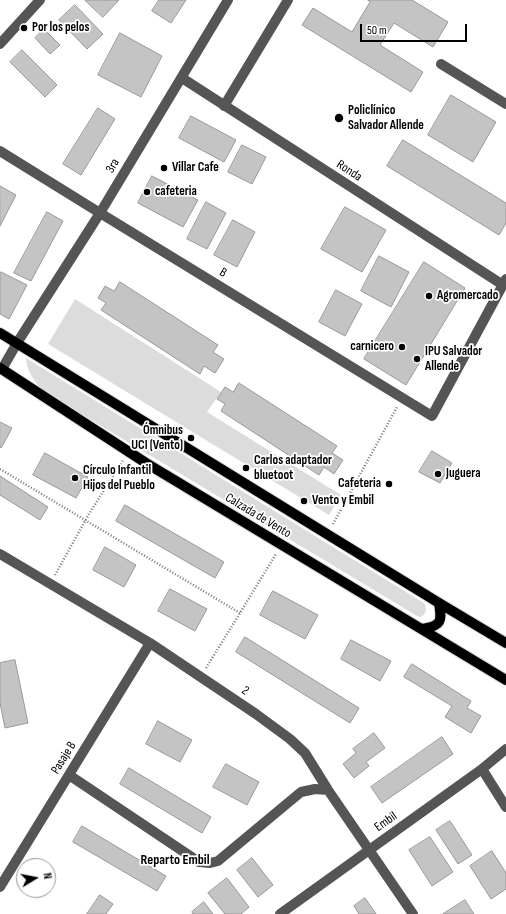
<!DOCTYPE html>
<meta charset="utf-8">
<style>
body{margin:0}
#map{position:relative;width:506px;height:914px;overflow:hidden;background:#fff;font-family:"Sofia Sans Condensed",sans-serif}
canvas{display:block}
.north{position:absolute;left:16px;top:858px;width:40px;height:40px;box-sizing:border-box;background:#fff;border:1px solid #999;border-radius:50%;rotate:80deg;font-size:11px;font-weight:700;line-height:16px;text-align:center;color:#000}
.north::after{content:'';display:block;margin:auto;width:14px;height:18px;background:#000;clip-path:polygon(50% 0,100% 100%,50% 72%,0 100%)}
.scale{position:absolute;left:360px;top:24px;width:107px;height:18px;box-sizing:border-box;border:2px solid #000;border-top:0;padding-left:5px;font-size:12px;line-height:14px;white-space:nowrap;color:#000;-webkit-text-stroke:3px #fff;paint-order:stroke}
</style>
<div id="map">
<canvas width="506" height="914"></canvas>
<div class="north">N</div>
<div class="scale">50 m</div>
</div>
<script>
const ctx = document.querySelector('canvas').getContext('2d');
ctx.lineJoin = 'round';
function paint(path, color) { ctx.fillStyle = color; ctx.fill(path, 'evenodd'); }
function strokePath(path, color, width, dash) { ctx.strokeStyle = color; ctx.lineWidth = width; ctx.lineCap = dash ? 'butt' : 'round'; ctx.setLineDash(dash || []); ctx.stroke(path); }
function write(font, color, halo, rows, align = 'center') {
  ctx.font = font + ' "Sofia Sans Condensed",sans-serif'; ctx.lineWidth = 3.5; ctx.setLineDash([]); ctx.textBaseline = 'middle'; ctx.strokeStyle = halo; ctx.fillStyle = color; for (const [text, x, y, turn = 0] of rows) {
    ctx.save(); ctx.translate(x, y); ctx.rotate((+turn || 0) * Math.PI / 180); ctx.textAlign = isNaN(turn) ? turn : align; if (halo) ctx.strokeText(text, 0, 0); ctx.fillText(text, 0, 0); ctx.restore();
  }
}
paint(new Path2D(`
 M75,299L221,392L207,412L341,495L329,515L48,344Z
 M26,358L424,603C427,609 427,612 421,617L417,616L43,391C33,380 27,371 26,358Z`), '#dcdcdc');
const building = new Path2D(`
 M85,0H119L103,17Z
 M159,0H186L171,23L152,11Z
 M368,0H412L448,22L433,47L394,23L380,45L423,72L411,92L302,25L313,8L352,32L370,2Z
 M75,5L103,34L87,49L59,20Z
 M44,29L60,45L50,54L35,38Z
 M120,33L162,56L141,97L98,75Z
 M22,50L57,85L45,97L10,62Z
 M451,95L496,122L473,162L428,135Z
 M98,108L115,119L81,175L63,164Z
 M191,116L236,140L224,162L179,138Z
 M403,140L506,203V223L499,235L387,166Z
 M242,145L266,157L252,184L228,172Z
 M152,176L198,200L183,227L138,203Z
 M0,186L16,195L0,226Z
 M206,202L226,213L207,249L187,239Z
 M345,207L386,230L362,272L321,249Z
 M47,212L63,221L31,281L14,273Z
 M233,220L255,232L237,267L214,255Z
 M379,256L409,272L391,307L361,291Z
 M424,262L465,288L406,385L364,359Z
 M1,272L27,285L9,319L0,314V274Z
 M120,282L218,345L213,352L224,359L215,373L204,366L200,374L101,310L106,303L98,298L105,286L114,291Z
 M336,290L362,304L345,336L319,322Z
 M239,383L337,446L332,453L343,460L334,474L324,467L319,475L221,411L225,404L217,399L225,387L233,392Z
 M0,422L12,428L1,448L0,447Z
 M432,451L452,463L440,483L419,472Z
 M45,453L88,477L76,498L33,475Z
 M0,476L48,507L40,520L0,495Z
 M125,505L224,562L215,578L116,521Z
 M105,547L136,565L124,587L93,570Z
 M170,589L207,609L195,631L158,611Z
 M273,591L318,615L305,639L260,615Z
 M245,637L359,708L350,723L236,652Z
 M351,640L391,661L380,681L341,659Z
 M15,660L28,723L5,728L0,703V663Z
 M412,664L471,701L467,708L481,716L471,733L445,717L452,706L404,677Z
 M158,721L192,740L180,762L146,744Z
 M374,733L385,748L366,762L369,766L354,778L343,764L356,753L353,749Z
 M442,737L453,754L382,803L371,787Z
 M226,764L259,782L247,805L213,787Z
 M129,768L211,817L202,833L120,784Z
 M450,821L472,855L458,864L436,830Z
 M82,826L166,876L157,891L73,842Z
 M430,837L453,872L432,886L409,850Z
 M492,851L506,873V889L491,899L470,866Z
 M252,858L273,885L258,897L237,870Z
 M227,878L249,907L241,914H225L208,893Z
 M100,895L113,904L106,914H87Z
 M365,898L376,914H359L354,906Z
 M465,900L474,914H443Z
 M204,902L213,914H193L192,912Z`);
paint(building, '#c4c4c4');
strokePath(building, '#999', 1);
const major = new Path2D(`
 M0,333L439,603L506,643
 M0,368L146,463L506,680
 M422,629C442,626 442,621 439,603`);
strokePath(major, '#dbdbdb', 12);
strokePath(new Path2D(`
 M0,469L240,613
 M333,524L397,407
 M55,575L89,514L123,460
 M206,668L240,613L276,554`), '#777', 2.5, [1, 2]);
strokePath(new Path2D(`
 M0,44L40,0
 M441,64L506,104
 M182,78L503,285
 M224,106L288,0
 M0,151L100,213L432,416L506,279
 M2,369L17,343L100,213L228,0
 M0,554L150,643L256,714L290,739L305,753L328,790L413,914
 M482,769L506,807
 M69,775L199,862L210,863L218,861L301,792L315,789L328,790
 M0,887L150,643
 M280,914L482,769L506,749`), '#555', 10);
strokePath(major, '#000', 10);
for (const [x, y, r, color] of [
 [24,28,4,"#000"],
 [339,118,5,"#000"],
 [164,168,4,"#000"],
 [147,192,4,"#000"],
 [429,296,4,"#000"],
 [402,347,4,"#000"],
 [417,359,4,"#000"],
 [191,438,4,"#000"],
 [246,468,4,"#000"],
 [438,474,4,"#000"],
 [75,478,4,"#000"],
 [389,484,4,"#000"],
 [304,501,4,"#000"]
]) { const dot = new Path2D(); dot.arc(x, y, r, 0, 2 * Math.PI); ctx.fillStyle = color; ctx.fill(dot); strokePath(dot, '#fff', 1.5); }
write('bold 13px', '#000', '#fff', [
 ["Por los pelos",32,28],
 ["Policlínico",348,111],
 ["Salvador Allende",348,126],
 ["Villar Cafe",172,168],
 ["cafeteria",155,192],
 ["Agromercado",437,296],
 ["carnicero",394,347,"right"],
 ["IPU Salvador",425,352],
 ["Allende",425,367],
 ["Ómnibus",183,431,"right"],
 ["UCI (Vento)",183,446,"right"],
 ["Carlos adaptador",254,461],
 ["bluetoot",254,476],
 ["Círculo Infantil",83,471],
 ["Hijos del Pueblo",83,486],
 ["Juguera",446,474],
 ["Cafeteria",381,484,"right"],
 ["Vento y Embil",312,501]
], 'left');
write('13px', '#000', '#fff', [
 ["3ra",113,166,-59],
 ["Ronda",349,171,33],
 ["B",223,273,31],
 ["Calzada de Vento",258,516,31],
 ["2",245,691,34],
 ["Pasaje B",64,758,-58],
 ["Embil",386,822,-35]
]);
write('bold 14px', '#000', '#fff', [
 ["Reparto Embil",175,860]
]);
</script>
